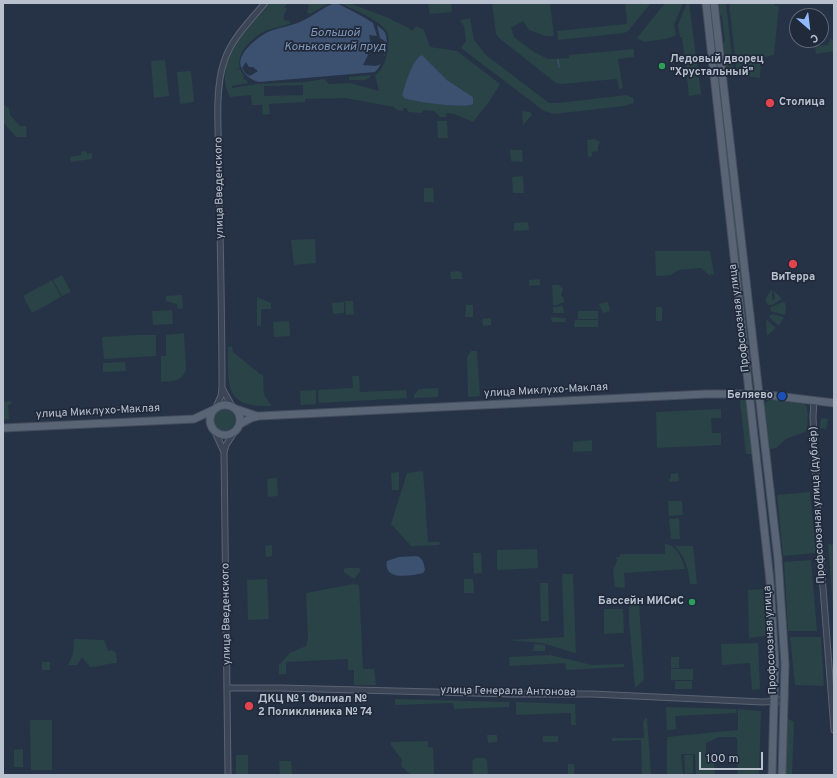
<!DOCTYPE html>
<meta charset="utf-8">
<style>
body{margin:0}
#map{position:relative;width:837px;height:778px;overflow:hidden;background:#263346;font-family:Overpass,sans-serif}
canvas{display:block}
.frame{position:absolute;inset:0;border:4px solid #b9c1ce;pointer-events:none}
.north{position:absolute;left:789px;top:8px;width:40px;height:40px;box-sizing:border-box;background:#202a3b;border:1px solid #5d6676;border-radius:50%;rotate:152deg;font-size:11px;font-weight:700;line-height:16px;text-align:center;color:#b9c1ce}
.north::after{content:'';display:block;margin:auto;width:14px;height:18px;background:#8fb8fd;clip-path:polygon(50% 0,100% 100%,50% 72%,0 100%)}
.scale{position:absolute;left:699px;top:752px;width:64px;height:18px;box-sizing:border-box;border:2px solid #b9c1ce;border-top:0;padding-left:5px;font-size:12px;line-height:14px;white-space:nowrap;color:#b9c1ce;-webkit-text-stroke:3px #202a3b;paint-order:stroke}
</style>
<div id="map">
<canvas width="837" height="778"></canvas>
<div class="frame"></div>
<div class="north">С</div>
<div class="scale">100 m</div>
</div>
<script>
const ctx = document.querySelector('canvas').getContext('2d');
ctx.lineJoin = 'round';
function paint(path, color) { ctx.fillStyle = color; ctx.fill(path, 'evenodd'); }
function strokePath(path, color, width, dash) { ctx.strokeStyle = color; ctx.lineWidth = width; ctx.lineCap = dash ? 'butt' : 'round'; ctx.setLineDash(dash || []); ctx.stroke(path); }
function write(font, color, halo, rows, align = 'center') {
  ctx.font = font + ' Overpass,sans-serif'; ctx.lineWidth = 3.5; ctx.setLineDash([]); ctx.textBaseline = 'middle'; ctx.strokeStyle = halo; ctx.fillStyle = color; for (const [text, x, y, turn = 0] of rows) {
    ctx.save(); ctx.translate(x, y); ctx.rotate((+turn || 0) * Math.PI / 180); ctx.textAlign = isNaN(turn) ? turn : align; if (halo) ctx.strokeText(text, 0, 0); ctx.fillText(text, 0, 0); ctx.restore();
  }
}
paint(new Path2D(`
 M271,3H288L284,7L287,9C285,13 283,16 284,20L289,21L290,24C282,26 273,28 265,31C252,38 236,52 240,68L234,70L240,69L244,77L243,79L246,80L248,83L232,86V88L257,84L305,82L324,79L329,84L350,83L379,91L375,75C382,71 385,62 387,54C388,48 390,38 387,32C381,20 352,9 340,3H349L386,17L407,27L412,31L416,26L424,30L430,47L457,51L500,84L489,102L473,122L454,114L447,113L446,117H440L434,111L424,110L421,113L408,112L407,108H404L403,111L397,110L394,107L346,98L305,99V102L269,104L270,114L263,115L262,105H252L251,95L230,97C212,62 249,27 271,3ZM422,55L447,80L473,97L462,106L415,101L402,95L412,69L417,59ZM303,85V95L264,96V86Z
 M299,3H329L310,14L307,12L309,5Z
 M428,3H451L452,12L430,14Z
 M492,3H550L554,36H546L529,30L523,21L511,28L514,37L534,52L548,59L569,58V55L634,49V57L618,59L623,88L619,89L617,79L561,84L556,83L499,38L496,34Z
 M625,3H651L628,31L624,33L558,40L557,31L626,24L627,20Z
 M665,3H683L674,25L676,35C668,40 653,40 644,42L637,38Z
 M687,3H689L701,94L689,96L682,37H680L678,25Z
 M718,3H726L734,75L728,76L726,73L723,43L725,42L722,16L720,15Z
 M729,3H775V6L779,5L774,55L761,58L760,78L737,75Z
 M470,18L474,40L486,55L549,103H558L627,95L633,98L634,103L624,106L554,114L544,111L461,48L466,41L464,26L460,21L461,20Z
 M831,38L834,41V51L816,54L815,46L828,45Z
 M165,60L169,96L154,98L151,61Z
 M191,71L194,102L180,104L177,72Z
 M370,75V78L365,80H349V77Z
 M4,105L9,108L10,115L20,126H26L27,137H16L3,122Z
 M522,111L530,112L532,115L523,125Z
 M437,121H447L448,138H438Z
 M595,139L600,142L598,146V151L592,152V156L588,157L587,140Z
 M510,150H522L523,162L511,161Z
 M86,151L87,154L92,153V159L71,162L70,157L81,155V152Z
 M523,176L524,193H513L512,177Z
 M424,188H433L434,202H424Z
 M528,222L529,230L514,231V223Z
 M315,239L316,263L294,265L291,240Z
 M655,251H710L714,274H711L710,276L701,268L678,270L671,275L656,276Z
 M459,271L462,273V279H451L450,272Z
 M62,275L71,292L62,296L53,280Z
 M540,279V285L529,286V280Z
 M52,280L61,297L32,313L23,296Z
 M552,285H559L563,289L561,295L564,299V302L557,305H553Z
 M771,290H772V300L775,299L773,290L782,299L772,305H768L765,300Z
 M182,295L183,308L178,309L177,304L166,301V296Z
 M257,297L271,303V309H261V326H257Z
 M345,301H353L354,314L346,315Z
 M344,302V313L333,314L332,303Z
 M608,302L610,311L603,313L599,304Z
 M783,302L785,303L786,307L785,315L770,311L771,307Z
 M466,305H473V317H465Z
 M563,306L564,313H553V307Z
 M656,307H662V321H656Z
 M172,310L173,324L153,325L152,311Z
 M578,311H598V319H578Z
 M772,314L784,317L779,326L770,318L769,316Z
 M551,317L566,318L565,322H552Z
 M491,318V325L483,326L482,319Z
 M575,320H598V327H574Z
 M767,320L776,328L768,335H767L766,321Z
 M289,321L290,336L274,337L273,322Z
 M184,333L186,370C181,382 173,381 161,382V356H166V335Z
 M138,335H156V356L104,359L102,337Z
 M232,346L233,352L260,374L263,375L264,395L272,406C224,408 228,386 228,347Z
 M471,351H477L480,396L468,397L467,357Z
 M125,362L126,371L103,372V363Z
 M352,376H359L360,392L406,390L407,398L319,403L318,390L353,388Z
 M438,388V397L414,398V395L419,389Z
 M316,390V404L301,405L300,391Z
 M771,399L805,404C810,413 807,422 807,431L786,439L776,448L770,449L765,406L766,402Z
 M741,400H746L748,403L753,454H746L740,401Z
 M11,401V404L8,405L9,419L3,420V402Z
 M213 420a11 11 0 1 1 22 0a11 11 0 1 1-22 0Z
 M721,409V423V418H711L712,433H721V445L657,448L656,412Z
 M821,418L828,419L826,429L820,428Z
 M592,440V451L573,452V442Z
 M423,471L428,542H440L439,545L411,546L391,524L407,473Z
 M399,472V490H392L391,473Z
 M678,473L679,481L669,482V479H671V474Z
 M277,478L278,496L268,497L267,479Z
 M810,492L816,553L783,556L777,495Z
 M668,501H682L683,515L669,516Z
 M679,518L680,539H671L669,519Z
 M665,544C676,544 683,560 685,569L624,573L625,588L615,587L613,570L617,561L616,557H620V554H665Z
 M828,544L834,545V622Z
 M272,545V556L266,557L265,546Z
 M675,546H693L697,584H690C689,570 685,557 675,546Z
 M537,549L538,568L497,570V550Z
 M473,553H481L482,573L474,574Z
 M811,560L817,631H788L784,562Z
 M346,568H359L361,570L354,579L344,572V569Z
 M562,574H573L576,653C565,651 555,646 545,644C533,641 521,642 509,640L564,637Z
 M267,579L269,619L248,620L247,580Z
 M464,579H473L474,593H464Z
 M540,583H548L549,621H541Z
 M354,584L359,585L363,669H374L376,685H354V670H348V659L286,662V674L279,675V665L290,653L306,646L308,639L306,593Z
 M764,589L766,636L749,638L748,590Z
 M639,604L644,680L635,688L629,620V605Z
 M604,609H623L624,633L604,634Z
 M790,637H821L824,686L795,685Z
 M74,639L104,640L108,651L112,650L116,653L117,663C107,663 100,667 90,667L82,657L77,665H68L73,654Z
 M758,643L760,689L752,690L750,663L722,665L721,644Z
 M534,644L545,645V651H533Z
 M550,655L592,665L624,664V667L566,670L565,663L510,666L509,657Z
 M671,657H679V668H671Z
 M42,662H50V670H42Z
 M671,669H693V680H671Z
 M675,681H692V689H675Z
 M395,699L509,702V707L454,709L453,703L395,705Z
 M516,702L575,704L576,725H571V713L516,715Z
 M666,707L736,709L737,713L675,716L676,729L667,730Z
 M738,709L761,711L759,775H738L737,739L735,737H719L706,743V755H714L715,775H696L695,754H681L683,774L667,775V737L738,730Z
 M647,718L651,775H642L641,740L612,741V738H644L643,722L645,719Z
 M787,718L794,722L792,775H785Z
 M52,720V770H31L30,720Z
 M487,735H497V742L488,743Z
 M543,736H558V742H543Z
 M428,741V747L433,748L434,775H411L401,766L402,760L391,745V742Z
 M23,749V767H14V750Z
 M236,755H248V775H236Z
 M684,755H693V773L685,774Z
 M475,758H484L487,760L488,775H473L472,761Z
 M279,761H291L292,775H280Z
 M568,764H574V775H568Z`), '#294346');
paint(new Path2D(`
 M335,3C343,5 379,25 384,31C391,41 383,65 375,72L259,82C251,80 244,75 241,67C236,53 259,36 270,31C281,27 292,26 302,21C313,16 323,7 335,3Z
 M422,55L447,80L473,97V104C467,109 413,102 404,98L402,95L403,92C406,83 413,58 422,55Z
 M417,556C423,558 424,564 425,570L423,573C410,576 383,581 387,561L399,557Z`), '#3c506f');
paint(new Path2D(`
 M373,23L377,25L380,38L386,42L384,57L381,64L376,66L363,65L368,55L360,47L371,45L369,35L377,36Z
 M246,62L249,67H253L258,71L250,76L246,74L242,68Z`), '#263346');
strokePath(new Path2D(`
 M558,60L559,67`), '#3c506f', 1.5);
const minor = new Path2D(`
 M222,388L232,406
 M814,400L813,417L819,536L834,730
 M216,407L221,396L222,388C222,314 220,241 219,167C219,136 214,91 224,62C231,39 250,21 265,3
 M215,432L224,452
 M227,688H280L511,694H592L763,702L779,701L785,696
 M228,775L224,452L226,445L235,431`);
const major = new Path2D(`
 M706,3L770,581L775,664L772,775
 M714,3L778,559L785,664L782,775
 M210 420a15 15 0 1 1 30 0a15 15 0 1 1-30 0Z
 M236,409L257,416
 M240,424L251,418L259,416L706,394H760L834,403
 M3,428L194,419L213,410`);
strokePath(minor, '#5a6372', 7);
strokePath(major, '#454e5e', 9);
strokePath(minor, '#3b4555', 5);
strokePath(major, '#596575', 7);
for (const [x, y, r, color] of [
 [662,66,4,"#2e9e5b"],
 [770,103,5,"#e0444e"],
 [793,264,5,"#e0444e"],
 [782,396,5,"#1a4fb4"],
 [692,602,4,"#2e9e5b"],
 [249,706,5,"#e0444e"]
]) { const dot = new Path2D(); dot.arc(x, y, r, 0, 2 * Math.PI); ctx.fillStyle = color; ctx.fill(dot); strokePath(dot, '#202a3b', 1.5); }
write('bold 11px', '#b9c1ce', '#202a3b', [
 ["Ледовый дворец",670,60],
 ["\"Хрустальный\"",670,73],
 ["Столица",779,103],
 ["ВиТерра",793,278,"center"],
 ["Беляево",773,396,"right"],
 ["Бассейн МИСиС",684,602,"right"],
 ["ДКЦ № 1 Филиал №",258,700],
 ["2 Поликлиника № 74",258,713]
], 'left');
write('11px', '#b9c1ce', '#202a3b', [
 ["улица Введенского",220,188,-91],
 ["Профсоюзная улица",740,318,-97],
 ["улица Миклухо-Маклая",546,391,-3],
 ["улица Миклухо-Маклая",98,412,-3],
 ["Профсоюзная улица (дублёр)",818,505,-93],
 ["улица Введенского",227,614,-91],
 ["Профсоюзная улица",771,640,-93],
 ["улица Генерала Антонова",508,692,1]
]);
write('italic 12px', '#7f96b6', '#202a3b', [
 ["Большой",335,34],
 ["Коньковский пруд",335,48]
]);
</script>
